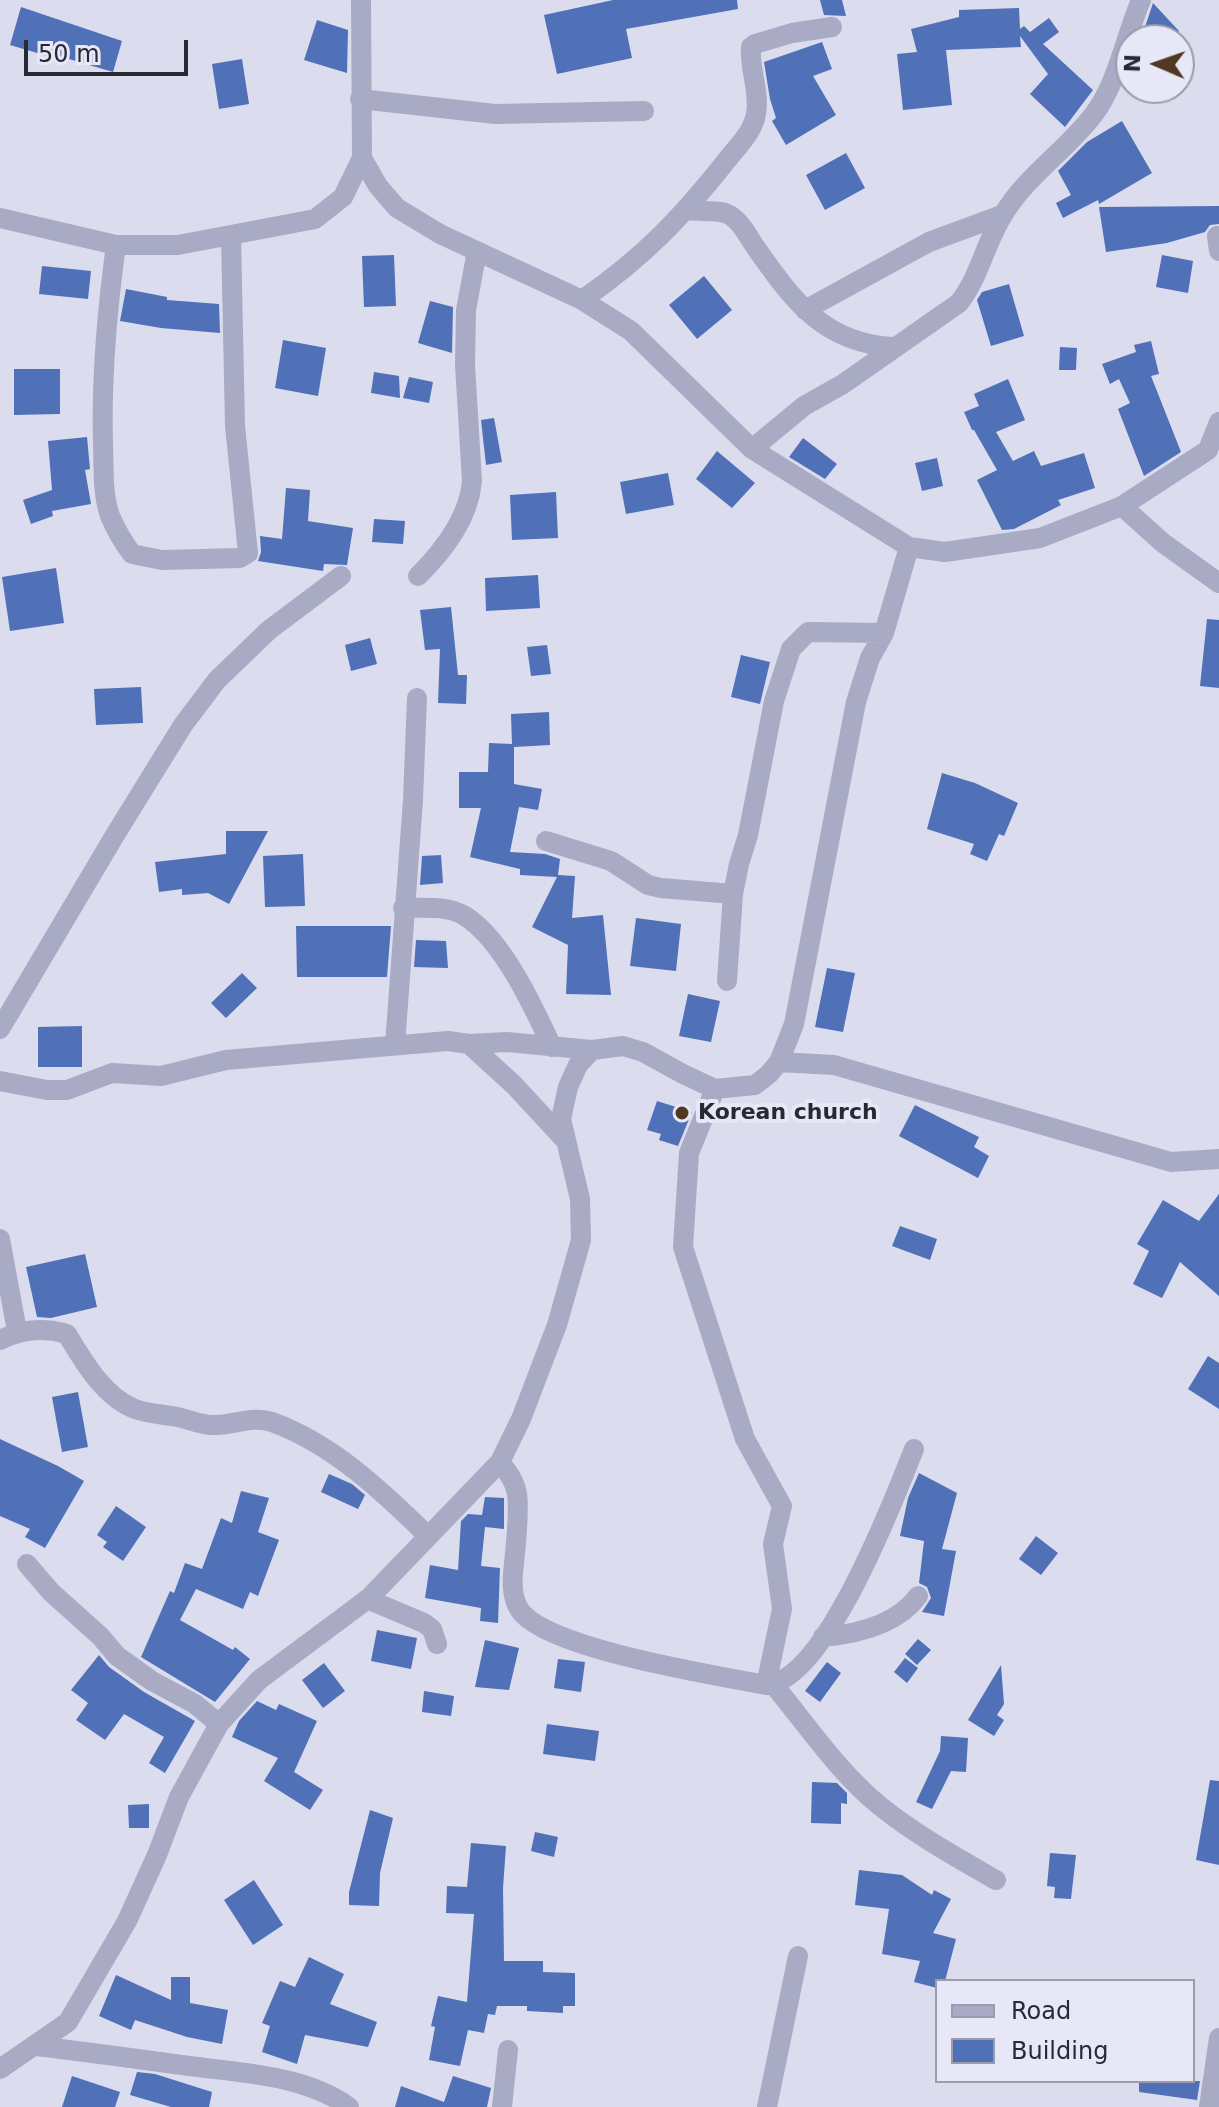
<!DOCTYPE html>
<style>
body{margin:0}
#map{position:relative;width:1219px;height:2107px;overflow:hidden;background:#dbdcee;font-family:"DejaVu Sans",sans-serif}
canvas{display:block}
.legend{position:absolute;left:935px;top:1979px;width:260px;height:104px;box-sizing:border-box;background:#e7e7f7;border:2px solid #9b9ba9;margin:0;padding:10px 14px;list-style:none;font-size:24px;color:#282a33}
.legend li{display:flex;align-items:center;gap:16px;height:40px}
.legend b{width:40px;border:2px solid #9b9ba9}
.north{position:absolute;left:1115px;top:24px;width:80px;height:80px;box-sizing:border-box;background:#e7e7f7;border:2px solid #9b9ba9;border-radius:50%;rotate:272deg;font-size:22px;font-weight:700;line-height:32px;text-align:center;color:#282a33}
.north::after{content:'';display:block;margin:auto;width:28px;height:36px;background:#4f3922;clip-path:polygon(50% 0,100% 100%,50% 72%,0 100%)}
.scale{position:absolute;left:24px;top:40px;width:164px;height:36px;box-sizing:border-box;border:4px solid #282a33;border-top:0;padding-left:10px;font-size:24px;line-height:28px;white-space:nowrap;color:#282a33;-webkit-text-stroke:6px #e7e7f7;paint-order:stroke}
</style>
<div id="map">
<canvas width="1219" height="2107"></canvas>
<ul class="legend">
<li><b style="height:10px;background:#a9abc5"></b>Road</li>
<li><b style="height:22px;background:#5070b7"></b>Building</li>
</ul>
<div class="north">N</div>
<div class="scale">50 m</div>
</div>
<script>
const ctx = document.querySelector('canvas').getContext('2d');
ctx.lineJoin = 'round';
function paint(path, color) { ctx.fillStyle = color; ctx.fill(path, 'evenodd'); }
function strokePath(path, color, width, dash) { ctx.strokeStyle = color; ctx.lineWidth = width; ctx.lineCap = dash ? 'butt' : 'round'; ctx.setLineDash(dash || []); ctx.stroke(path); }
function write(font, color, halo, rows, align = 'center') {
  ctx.font = font + ' "DejaVu Sans",sans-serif'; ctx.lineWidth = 8; ctx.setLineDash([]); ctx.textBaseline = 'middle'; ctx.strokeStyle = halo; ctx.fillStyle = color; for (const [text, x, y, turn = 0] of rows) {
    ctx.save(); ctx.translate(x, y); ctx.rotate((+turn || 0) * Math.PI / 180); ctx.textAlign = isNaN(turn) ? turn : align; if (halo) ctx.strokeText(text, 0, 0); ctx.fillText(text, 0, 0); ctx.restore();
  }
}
paint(new Path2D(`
 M613,0H737L738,9L626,29L632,58L557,74L544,15Z
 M820,0H842L846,16L824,15Z
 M1153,3L1179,31L1170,40H1156L1145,27Z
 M21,7L122,41L113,72L62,57L61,60L10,45Z
 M1019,8L1020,29L1024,26L1030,32L1049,18L1059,32L1043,44L1093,90L1065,127L1030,94L1048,74L1020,36L1021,47L946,50L952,105L903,110L897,54L917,52L911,29L959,17V10Z
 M317,20L348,30L347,73L304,60Z
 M822,42L832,69L813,76L836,115L786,145L772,121L776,118L770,99L764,62Z
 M242,59L249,104L219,109L212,64Z
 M1122,121L1152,173L1099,204L1098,200L1063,218L1056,203L1071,195L1058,171L1087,142Z
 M846,153L865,188L825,210L806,175Z
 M1219,206V224L1210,225L1205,232L1167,243L1106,252L1099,207Z
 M394,255L396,306L364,307L362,256Z
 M1162,255L1193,261L1188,293L1156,287Z
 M42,266L91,271L88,299L39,294Z
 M704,276L732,310L697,339L669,305Z
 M1009,284L1024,336L991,346L977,300L982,292Z
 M126,289L167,297V300L219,304L220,333L161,328L120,321Z
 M430,301L453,307L452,353L418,343Z
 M283,340L326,348L318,396L275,388Z
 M1151,341L1159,374L1151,376L1181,452L1144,476L1118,409L1130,403L1119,379L1110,384L1102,364L1136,352L1134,345Z
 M1060,347L1077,348L1076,370H1059Z
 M14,369H60V414L14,415Z
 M374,372L399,376L400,398L371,393Z
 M409,377L433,382L429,403L403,398Z
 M1008,379L1025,420L996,432L1013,461L1034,451L1041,466L1084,453L1095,488L1058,500L1061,505L1014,529L1002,530L977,480L997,470L974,430H972L964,412L979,406L974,394Z
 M494,418L502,462L486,465L481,420Z
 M87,437L90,469L85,470L91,504L52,511L53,516L31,524L23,500L52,490L48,441Z
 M803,438L837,464L825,479L789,457Z
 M717,451L755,483L732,508L696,479Z
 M937,458L943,486L922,491L915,463Z
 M668,473L674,505L626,514L620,482Z
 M286,488L310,490L308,521L353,528L347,565L324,564L323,571L258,561L261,552L260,536L282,539Z
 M556,492L558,538L512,540L510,495Z
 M374,519L405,521L403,544L372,542Z
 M56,568L64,623L10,631L2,577Z
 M538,575L540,608L486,611L485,578Z
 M451,607L458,675H467L466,704L438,703L440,649L425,650L420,610Z
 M1207,619L1219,620V688L1200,686Z
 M370,638L377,664L351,671L345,645Z
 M547,645L551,674L531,676L527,647Z
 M741,655L770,662L760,704L731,697Z
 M141,687L143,723L96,725L94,689Z
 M549,712L550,745L514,747V784L542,789L538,810L519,807L510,852L545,854L560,859L558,875L575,876L572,918L603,915L611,995L566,994L568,945L532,927L557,877L520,875V869L470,857L481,808H459V772H488L489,743L512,744L511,714Z
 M942,773L975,783L1018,803L1004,836L999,834L987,861L970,854L974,844L927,829Z
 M226,831H268L229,904L208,893L182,895V889L159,892L155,862L226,854Z
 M303,854L305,906L265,907L263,856Z
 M441,855L443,883L420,885L422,856Z
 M636,918L681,924L676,971L630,966Z
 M296,926H391L387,977H297Z
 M416,940L446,941L448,968L414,967Z
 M827,968L855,973L843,1032L815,1027Z
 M242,973L257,988L226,1018L211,1003Z
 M688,994L720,1001L711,1042L679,1036Z
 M82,1026V1067H38V1027Z
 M657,1101L692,1112L678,1146L659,1140L661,1134L647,1130Z
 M915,1105L979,1137L974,1147L989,1156L978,1178L899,1136Z
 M1219,1194V1296L1180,1262L1162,1298L1133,1284L1149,1251L1137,1244L1163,1200L1199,1221Z
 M900,1226L937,1239L930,1260L892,1246Z
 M85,1254L97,1307L51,1318L37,1317L26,1267Z
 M1208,1356L1219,1363V1409L1188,1389Z
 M78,1392L88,1447L62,1452L52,1397Z
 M0,1439L58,1466L84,1481L45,1548L25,1537L30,1529L0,1516Z
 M919,1473L957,1493L942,1549L956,1551L944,1616L922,1612L931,1598L927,1587L919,1583L924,1541L900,1536L908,1498Z
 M329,1474L352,1484L365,1495L358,1509L321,1492Z
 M241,1491L269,1498L258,1532L279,1540L258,1596L250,1592L243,1609L196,1589L180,1620L233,1650L235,1647L250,1659L215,1702L141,1657L170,1591L174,1593L185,1563L202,1569L221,1518L232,1523Z
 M485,1497L504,1498V1529L485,1527L481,1566L500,1568L498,1623L480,1621L481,1608L425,1598L430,1565L458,1570L461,1521L468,1514L482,1515Z
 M116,1506L146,1527L123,1561L103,1547L107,1542L97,1535Z
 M1036,1536L1058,1553L1041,1575L1019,1559Z
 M377,1630L417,1638L411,1669L371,1661Z
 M918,1639L931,1650L917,1665L905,1654Z
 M485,1640L519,1648L509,1690L475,1687Z
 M99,1655L109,1667L144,1692L195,1721L165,1773L149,1763L164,1737L124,1714L105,1740L76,1720L88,1703L71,1690Z
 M905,1658L918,1668L907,1683L894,1672Z
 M558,1659L585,1662L581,1692L554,1688Z
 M827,1662L841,1673L820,1702L805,1691Z
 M324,1663L345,1691L323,1708L302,1680Z
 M1001,1665L1004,1704L997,1715L1004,1720L994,1736L968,1720Z
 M424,1691L454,1696L451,1716L422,1712Z
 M257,1701L276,1710L279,1704L317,1721L294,1772L323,1790L310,1810L264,1781L278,1758L232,1737L239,1721Z
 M547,1724L599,1731L595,1761L543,1754Z
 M941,1736L968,1738L966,1772L951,1771L932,1809L916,1802L940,1751Z
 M1210,1780L1219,1781V1865L1196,1860Z
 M812,1782L837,1783L847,1793V1804L841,1803V1824L811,1823Z
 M149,1804V1828H129L128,1805Z
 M370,1810L393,1818L380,1873L379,1906L349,1905V1892Z
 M535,1832L558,1837L554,1857L531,1851Z
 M471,1843L506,1846L503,1888L504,1961H543V1972L575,1973V2006H563V2013L527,2011V2006H497L495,2015L488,2014L484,2033L468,2030L460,2066L429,2060L435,2027L431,2026L438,1996L467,2002L474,1914L446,1913L447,1886L467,1887Z
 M1050,1853L1076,1855L1071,1899L1054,1898L1055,1887L1047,1886Z
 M859,1870L902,1875L932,1895L934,1890L951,1899L933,1933L956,1939L945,1981H937V1988L914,1982L920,1961L882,1954L889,1909L855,1905Z
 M254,1880L283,1925L253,1945L224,1900Z
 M309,1957L344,1974L330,2004L377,2022L368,2047L305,2035L297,2064L262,2052L270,2026L262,2023L280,1981L295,1987Z
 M116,1975L171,2000V1977H190V2003L228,2010L222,2044L187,2037L135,2020L131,2030L99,2016Z
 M137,2072L155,2074L212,2092L209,2107H171L130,2095Z
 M72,2076L120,2092L115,2107H62Z
 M453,2076L491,2088L487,2107H395L401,2086L444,2102Z
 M1139,2081H1200L1197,2100L1139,2092Z`), '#5070b7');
strokePath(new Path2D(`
 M360,99L495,114L644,111
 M687,210C699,212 714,210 725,213C738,217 747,234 754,245C792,299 822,343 893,347
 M0,218L116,245H178L315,219L343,197L362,158
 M1217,236L1219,251
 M116,245C107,311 101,376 103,443C104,467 102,493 110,516C116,530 123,542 132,554L162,560L240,558L248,553L235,426L231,236
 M582,300C645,256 680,219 727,160C738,146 753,132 756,114C760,91 749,69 751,47L755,44L792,33L832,27
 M805,310L929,242L1002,215
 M752,449L804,406L843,384L959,303C980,276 985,243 1003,215C1026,176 1067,150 1094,114C1117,84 1126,35 1141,0
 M1122,506L1163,543L1219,583
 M909,547L945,552L1040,538L1122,506L1208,450L1219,422
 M418,576C444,550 469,518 472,481L465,365L466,310L477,251
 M546,841L611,861L648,885L661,888L733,894
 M403,908C423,908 448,905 465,916C503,940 534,1008 552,1047
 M727,981L733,894L739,864L748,835L774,701L791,649L808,632L884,633
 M0,1029L115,835L183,725L217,680L269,630L341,576
 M469,1044L507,1042L592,1050
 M395,1045L413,800L417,698
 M779,1062L834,1065L1171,1162L1219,1159
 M0,1081L47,1090H67L112,1073L161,1076L226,1060L448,1041L469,1044L514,1085L564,1139
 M715,1089L689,1153L683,1247L745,1439L782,1506L773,1544L782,1609L766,1685
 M0,1239L17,1331
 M0,1340C22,1329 43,1327 67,1334C83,1361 104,1397 135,1409C148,1414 163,1414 177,1417C189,1419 200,1425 212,1425C232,1426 252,1415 272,1422C333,1444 383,1492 428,1536
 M500,1462C507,1471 515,1481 517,1494C520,1513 515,1552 513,1573C512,1586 513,1603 522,1613C554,1650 715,1675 766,1685C825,1681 894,1500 914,1449
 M27,1564L51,1592L100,1636L117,1656L152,1681L195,1704L219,1724
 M367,1599L424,1623L432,1629L437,1644
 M823,1637C857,1634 897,1625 918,1596
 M773,1684C807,1725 839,1773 880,1806C916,1835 956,1857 996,1880
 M36,2046C87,2052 138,2059 189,2066C242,2073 305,2075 349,2107
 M0,2069L68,2022L127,1921L157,1855L179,1797L219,1724L259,1680L369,1598L500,1462L521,1419L557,1325L581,1240L580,1199L561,1119L568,1087L578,1065L592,1050L623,1046L643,1052L683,1074L715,1089L755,1085L769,1074L779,1062L794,1024L856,702L870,658L884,633L909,547L752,449L631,331L582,300L440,234L397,208L378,186L362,158L361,0
 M502,2107L508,2050
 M767,2107L798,1956
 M1209,2107L1219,2038`), '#a9abc5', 20);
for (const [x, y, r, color] of [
 [682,1113,8,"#4f3922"]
]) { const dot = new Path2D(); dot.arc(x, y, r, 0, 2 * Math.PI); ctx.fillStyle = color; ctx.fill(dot); strokePath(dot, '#e7e7f7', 3); }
write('bold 22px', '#282a33', '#e7e7f7', [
 ["Korean church",698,1113]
], 'left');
</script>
